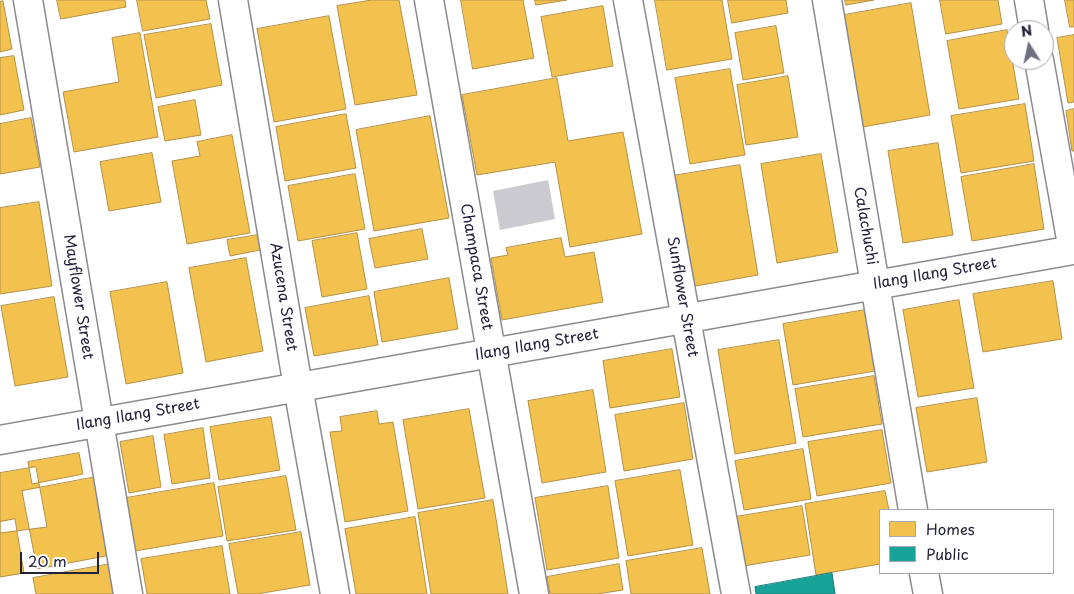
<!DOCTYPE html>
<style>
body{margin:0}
#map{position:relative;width:1074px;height:594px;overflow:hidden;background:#fff;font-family:"Playpen Sans",sans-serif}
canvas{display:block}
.legend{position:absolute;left:879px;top:509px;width:175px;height:65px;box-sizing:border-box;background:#fff;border:1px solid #a7a7b1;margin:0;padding:6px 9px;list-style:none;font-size:15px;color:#22223b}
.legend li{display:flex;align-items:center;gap:10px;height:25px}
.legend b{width:25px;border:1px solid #a7a7b1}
.north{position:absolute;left:1004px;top:20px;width:50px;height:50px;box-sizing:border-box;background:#fff;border:1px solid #a7a7b1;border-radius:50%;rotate:350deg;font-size:14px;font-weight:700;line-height:20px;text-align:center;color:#22223b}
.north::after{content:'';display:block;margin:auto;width:18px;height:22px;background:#6f6f80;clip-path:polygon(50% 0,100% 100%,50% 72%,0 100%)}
.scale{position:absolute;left:20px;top:552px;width:79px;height:22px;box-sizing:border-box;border:2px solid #22223b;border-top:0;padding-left:6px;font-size:15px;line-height:18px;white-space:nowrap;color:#22223b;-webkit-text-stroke:4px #fff;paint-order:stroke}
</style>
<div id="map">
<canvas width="1074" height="594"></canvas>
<ul class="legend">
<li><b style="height:14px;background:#f2c14e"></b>Homes</li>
<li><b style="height:14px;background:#17a398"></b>Public</li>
</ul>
<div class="north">N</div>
<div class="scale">20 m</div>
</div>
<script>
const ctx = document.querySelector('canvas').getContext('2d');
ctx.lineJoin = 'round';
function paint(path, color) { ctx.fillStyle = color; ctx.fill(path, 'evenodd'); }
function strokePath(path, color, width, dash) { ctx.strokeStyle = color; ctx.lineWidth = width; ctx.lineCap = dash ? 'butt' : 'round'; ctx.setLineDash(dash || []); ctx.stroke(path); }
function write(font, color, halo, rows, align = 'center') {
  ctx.font = font + ' "Playpen Sans",sans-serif'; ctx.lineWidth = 5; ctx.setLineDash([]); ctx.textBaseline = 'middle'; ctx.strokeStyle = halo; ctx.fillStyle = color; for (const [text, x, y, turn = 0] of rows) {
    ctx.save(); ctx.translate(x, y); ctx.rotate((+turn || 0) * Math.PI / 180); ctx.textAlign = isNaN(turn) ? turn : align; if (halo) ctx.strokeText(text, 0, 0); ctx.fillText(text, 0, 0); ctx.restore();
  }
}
paint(new Path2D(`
 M548,180L555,219L500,230L493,191Z`), '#cacad0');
const homes = new Path2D(`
 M57,0H125L126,7L61,19Z
 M137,0H206L210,19L143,31Z
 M372,0H399L417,95L355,105L337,6Z
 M461,0H523L534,58L473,69Z
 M535,0H567L536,5Z
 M655,0H722L732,59L667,70Z
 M728,0H786L788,13L732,23Z
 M845,0H874L846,5Z
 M940,0H998L1002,24L946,34Z
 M1065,0H1074V27H1070Z
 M3,1L12,49L0,52V2Z
 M911,3L930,115L857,128L839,16Z
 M603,6L613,66L552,77L541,17Z
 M329,16L346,109L274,122L257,29Z
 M211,24L222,85L156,98L144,35Z
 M776,26L784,73L743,80L735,33Z
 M1007,30L1019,99L959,109L947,41Z
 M140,33L158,137L74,152L63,92L119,82L112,38Z
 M1074,35V102L1068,103L1057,38Z
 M14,56L24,110L0,115V58Z
 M730,69L745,155L690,164L675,78Z
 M788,76L798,137L746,145L737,85Z
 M557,78L568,141L623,132L642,234L570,247L555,162L477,175L462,95Z
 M195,100L201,135L165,141L158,107Z
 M1025,104L1034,161L961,173L951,116Z
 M1074,109V151H1072L1066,111Z
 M346,114L356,168L285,181L276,127Z
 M430,116L449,218L374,231L356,130Z
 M31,118L40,167L0,174V124Z
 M232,135L250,233L187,244L172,161L200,156L197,142Z
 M938,143L953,235L903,243L888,151Z
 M152,153L161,202L109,211L100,162Z
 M821,154L838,252L777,263L761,164Z
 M1034,164L1044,229L972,241L961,177Z
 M740,165L758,275L690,287L672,176Z
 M355,174L365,229L298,241L288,186Z
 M39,202L52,286L0,294V208Z
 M422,229L428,259L375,268L369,239Z
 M357,233L367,289L322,297L312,241Z
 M258,235L260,250L230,256L227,240Z
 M561,238L565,257L594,252L603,302L502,320L491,258L508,255L506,248Z
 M246,258L263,351L206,362L189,268Z
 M449,278L458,329L382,342L374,292Z
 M1053,281L1062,339L983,352L973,294Z
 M167,282L183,373L126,384L110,292Z
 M369,296L378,345L314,356L305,308Z
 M54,297L68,377L15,386L1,306Z
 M959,300L974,388L918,397L903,310Z
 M865,310L875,371L793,385L783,324Z
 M779,340L796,443L735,454L718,350Z
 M672,349L680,397L610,408L603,361Z
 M874,376L882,424L803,437L795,389Z
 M593,390L606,472L542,483L528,401Z
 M977,398L987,462L927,472L916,408Z
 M684,403L693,459L624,471L615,415Z
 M469,409L485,498L418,509L403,420Z
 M377,411L379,424L393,422L408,511L345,522L330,432L342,431L340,417Z
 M271,417L280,470L219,480L210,427Z
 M203,428L210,478L172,484L164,435Z
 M882,430L891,483L817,496L808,442Z
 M153,436L161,487L129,493L120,442Z
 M803,449L811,499L744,510L735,461Z
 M79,453L83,474L32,484L28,462Z
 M36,467L47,527L0,533V473Z
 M680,470L693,545L628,556L615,481Z
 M286,476L296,530L227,541L218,487Z
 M96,477L111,555L37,569L22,491Z
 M214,483L223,536L135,551L126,498Z
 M608,486L619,558L547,570L535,498Z
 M885,491L889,510H880V564L816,575L805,504Z
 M493,500L508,594H431L418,513Z
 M802,506L810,555L743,566L735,517Z
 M415,517L427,594H356L345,529Z
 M15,519L24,573L0,577V522Z
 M301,532L310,585L257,594H238L229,544Z
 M222,546L230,594H147L141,559Z
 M702,548L710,594H631L626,561Z
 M110,564L115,594H36L33,578Z
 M619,564L623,590L597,594H550L547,577Z`);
paint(homes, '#f2c14e');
strokePath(homes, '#b49148', 1);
const public = new Path2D(`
 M832,573L835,594H756L755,587Z`);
paint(public, '#17a398');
strokePath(public, '#1a7c7c', 1);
const minor = new Path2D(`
 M28,0L128,594
 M233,0L298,387L335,594
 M429,0L534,594
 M628,0L736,594
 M827,0L913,510
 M1029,0L1034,30
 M0,440L1073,250L1039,60
 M924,573L928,594`);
strokePath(minor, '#8a8a8f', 31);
strokePath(minor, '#fff', 28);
write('15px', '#22223b', '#fff', [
 ["Calachuchi",865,226,80],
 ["Champaca Street",476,267,80],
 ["Ilang Ilang Street",935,274,-10],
 ["Mayflower Street",78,297,81],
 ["Azucena Street",283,297,81],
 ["Sunflower Street",682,297,80],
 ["Ilang Ilang Street",537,345,-10],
 ["Ilang Ilang Street",138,415,-10]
]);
</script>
